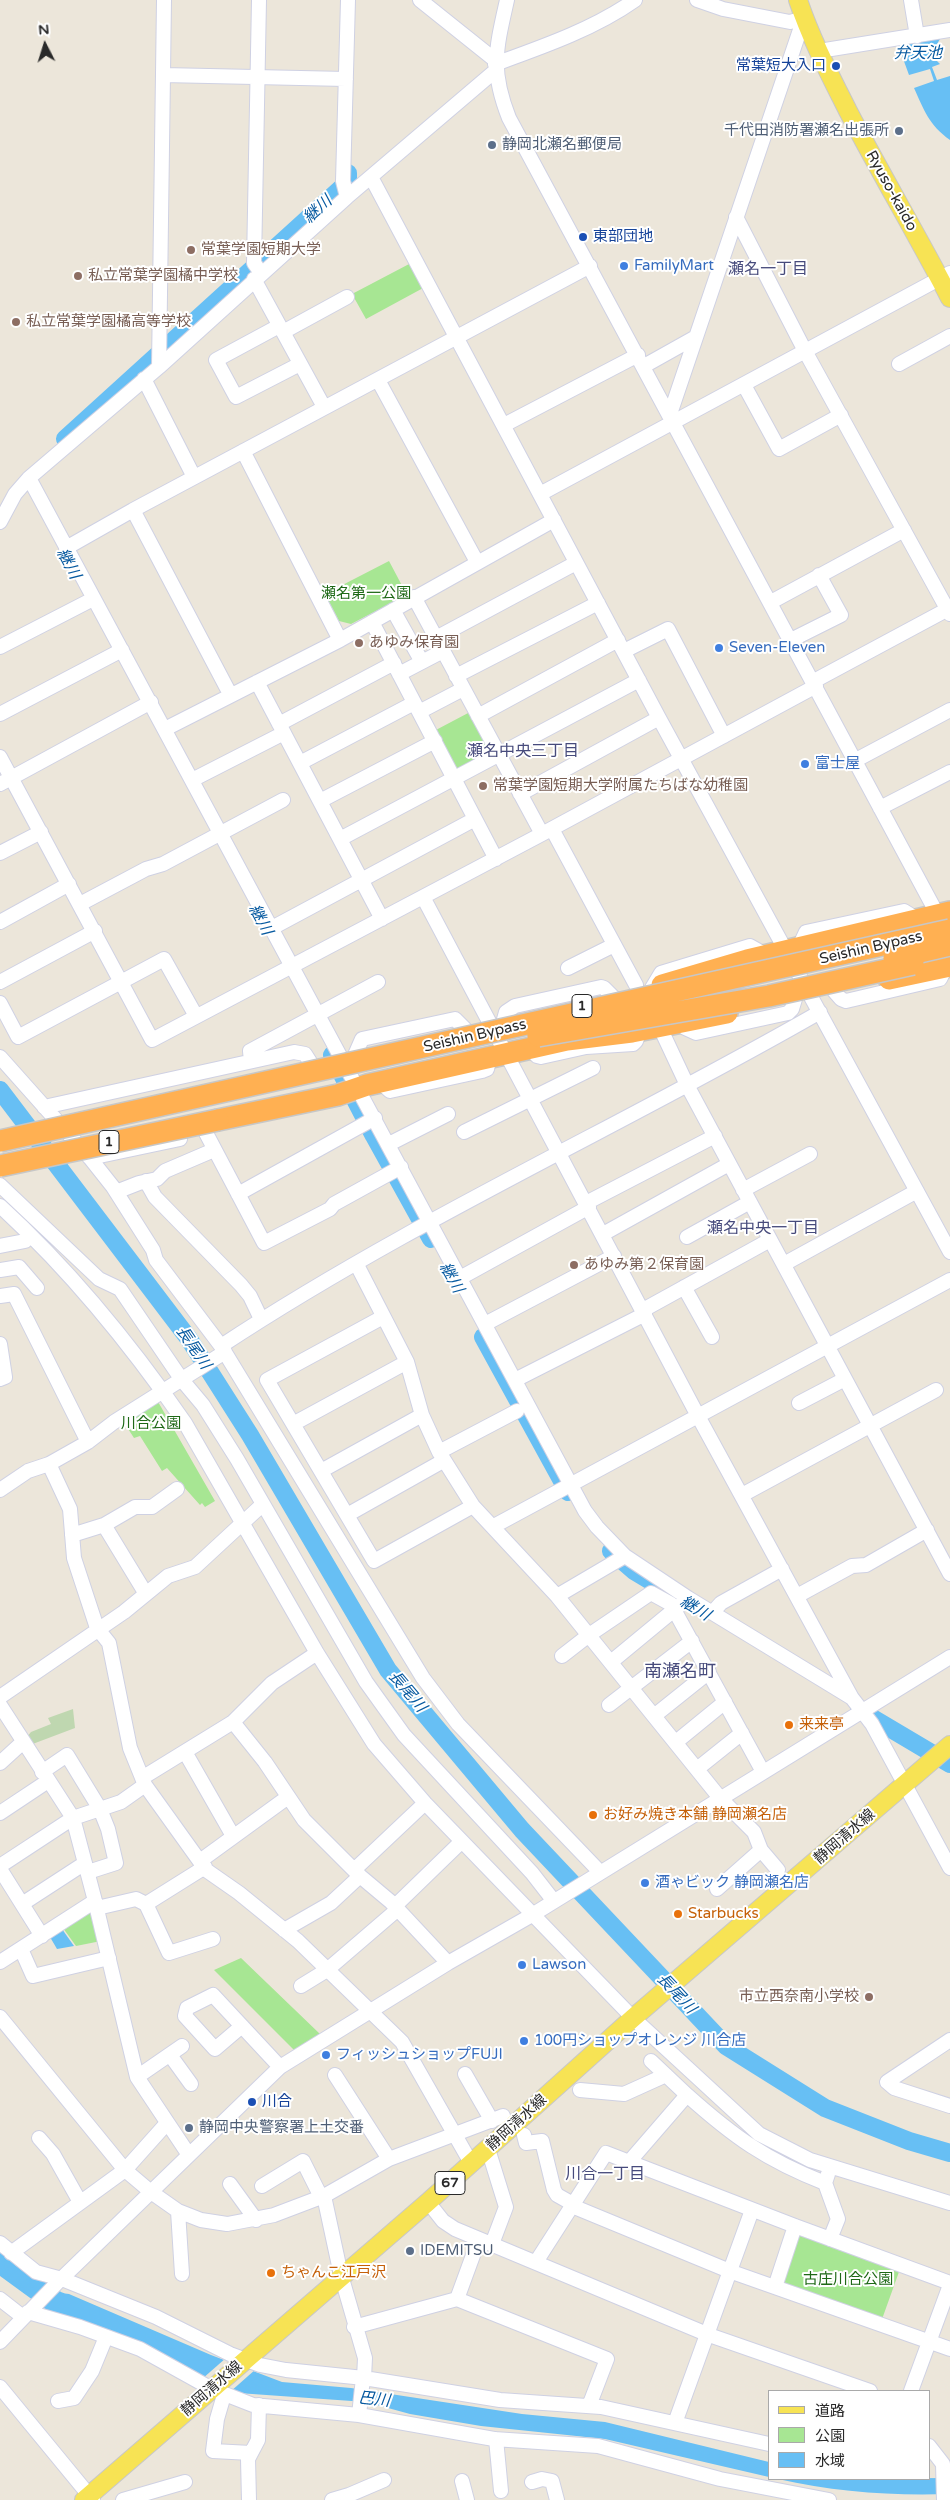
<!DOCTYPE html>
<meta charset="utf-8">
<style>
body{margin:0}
#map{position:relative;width:950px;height:2500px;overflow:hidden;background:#ece6da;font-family:"Varela Round","Noto Sans JP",sans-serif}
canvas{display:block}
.legend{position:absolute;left:768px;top:2390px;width:162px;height:90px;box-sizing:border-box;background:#fff;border:1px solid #a9a9a9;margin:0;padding:6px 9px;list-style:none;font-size:15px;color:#292929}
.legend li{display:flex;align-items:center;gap:10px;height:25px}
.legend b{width:25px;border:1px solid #a9a9a9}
.north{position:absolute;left:20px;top:20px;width:50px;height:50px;-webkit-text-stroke:4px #fff;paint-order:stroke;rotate:355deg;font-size:14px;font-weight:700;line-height:20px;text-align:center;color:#292929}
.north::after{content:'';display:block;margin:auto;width:18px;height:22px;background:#292929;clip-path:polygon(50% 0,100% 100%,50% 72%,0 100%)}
</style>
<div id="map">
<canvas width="950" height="2500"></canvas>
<ul class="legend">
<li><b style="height:6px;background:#f7e354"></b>道路</li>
<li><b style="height:14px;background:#a7e693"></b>公園</li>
<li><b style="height:14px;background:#67bff4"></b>水域</li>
</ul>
<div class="north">N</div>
</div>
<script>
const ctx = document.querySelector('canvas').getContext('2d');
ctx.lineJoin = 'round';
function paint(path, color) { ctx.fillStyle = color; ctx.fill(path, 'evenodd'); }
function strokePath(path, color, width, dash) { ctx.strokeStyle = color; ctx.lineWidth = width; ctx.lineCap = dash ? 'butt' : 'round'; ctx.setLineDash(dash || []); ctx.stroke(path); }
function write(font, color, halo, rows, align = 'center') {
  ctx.font = font + ' "Varela Round","Noto Sans JP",sans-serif'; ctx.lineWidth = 4; ctx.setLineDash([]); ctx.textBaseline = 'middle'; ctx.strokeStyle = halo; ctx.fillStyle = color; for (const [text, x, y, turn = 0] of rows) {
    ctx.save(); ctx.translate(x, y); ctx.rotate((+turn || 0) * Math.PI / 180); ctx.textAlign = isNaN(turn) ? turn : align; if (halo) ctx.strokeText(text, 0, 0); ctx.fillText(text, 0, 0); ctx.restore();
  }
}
paint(new Path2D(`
 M411,263L425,287L366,319L352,294Z
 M389,561L407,595L351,624L339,621L325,594Z
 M470,712L492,750L491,754L460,771L454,770L434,731Z
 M157,1400L215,1501L205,1507L202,1503L200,1505L167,1468L162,1471L140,1436L134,1438L123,1421Z
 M88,1911L94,1913L101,1941L76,1946L63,1928Z
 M241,1958L320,2034L294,2050L214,1970Z
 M800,2233L900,2269L881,2322L782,2286L797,2234Z`), '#a7e693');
paint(new Path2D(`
 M73,1709L75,1728L30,1745L26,1738L31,1732L51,1724L48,1718Z`), '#bfd7b0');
paint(new Path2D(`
 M950,37L940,39L934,49V58L940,64L932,67L937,80L950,76V140C929,125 924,110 914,88L934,81L930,69L909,75L897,42Z
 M62,1929L74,1946L57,1949L50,1937Z
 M0,2252C16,2266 23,2273 42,2280C52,2283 58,2294 69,2294L211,2355L282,2382L351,2388L522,2414L605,2422L769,2462V2477L605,2439L481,2426L410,2414L366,2402L238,2393L48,2311L0,2276Z
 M950,2478V2494C892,2496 835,2492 778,2479Z`), '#67bff4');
paint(new Path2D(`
 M226,2358L256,2369L230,2392L202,2379Z`), '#ece6da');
strokePath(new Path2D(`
 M65,439L348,182V173
 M332,1055L374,1136L431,1239
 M0,1090L189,1339L250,1435L388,1670L522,1830L726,2046L825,2108L909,2141L950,2153
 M483,1337L568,1492
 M611,1551L634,1571L669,1592
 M859,1710L950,1764`), '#67bff4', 18);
const minor = new Path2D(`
 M259,0L254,263L261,273
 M420,0L495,60
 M507,0C496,49 490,70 509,118L941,921
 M911,0L917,36
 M819,51L950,30
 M495,64C542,47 594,29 635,0
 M163,75L346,79
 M371,177L659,718L950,1252
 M347,197L343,181L348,0
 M736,217L805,351L950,614
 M254,279L324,407
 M279,326L216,360L236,397L300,364
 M283,332L347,297
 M899,364L950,336
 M644,366L694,338
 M159,367L164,0
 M144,379L194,477
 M378,380L477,562
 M744,385L779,449L841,415
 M670,414L804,18L790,22L723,9L697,0
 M504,425L638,355
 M243,451L340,640
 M29,478L585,1511L597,1527L625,1556L688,1598L852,1698
 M540,494L950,273
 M0,522L15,494L29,478L159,367L347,197L495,71
 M66,548L133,510
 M414,597L542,834
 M771,602L904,530
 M393,610L422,662
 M372,622L496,859
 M436,638L576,563
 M791,640L841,615L819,575
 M0,647L93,599
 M624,651L668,629L724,736
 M399,674L443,651
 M456,676L598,603
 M814,681L950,608
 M257,682L382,919
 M230,694L133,510L590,266
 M419,712L463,689
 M0,714L122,650
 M478,716L618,640
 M279,724L394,663
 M165,729L340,640L554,520
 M0,757L152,1040L542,834L816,686
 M856,760L950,710
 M300,763L414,703
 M192,780L284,733
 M0,784L151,702
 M520,794L659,718
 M320,801L435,741
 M880,808L950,772
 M552,829L636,985
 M340,839L639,680
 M0,853L41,832
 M423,897L698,1416L852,1698L872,1724L950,1868
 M80,904L146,869L163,864L283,800
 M0,922L69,884
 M270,929L475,819
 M799,947L806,932L904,911L917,919
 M568,968L614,945
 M0,982L95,931
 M652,988L661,973L750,946L766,955
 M834,991L841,999L846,1001L940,979L946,967
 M0,1003L18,1037L164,959L196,1016
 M657,1021L687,1085L950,1574
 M503,1023L506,1012L515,1006L601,987L604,988L615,999
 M681,1023L685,1028L696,1033L788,1013L792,1009L795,999
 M529,1048L537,1056L541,1057L586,1047L633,1044L636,1041L640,1031
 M355,1055L362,1039L455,1019L467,1031
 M0,1057L90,1158L113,1187L153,1250L156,1260L221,1346L423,1678L458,1724L600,1872
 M251,1061L250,1051L378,982
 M380,1082L390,1091L482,1071L487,1069L490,1057
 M44,1107L294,1052L305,1054L312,1065
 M464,1132L593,1068
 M206,1133L264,1243L330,1209L334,1204L401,1167
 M389,1144L448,1114
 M90,1158L180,1139
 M146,1181L155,1197L241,1285L250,1296L261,1319
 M0,1185L99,1279L120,1289L182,1380L203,1405L237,1459L366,1682L404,1735L532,1873L553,1900
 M743,1190L810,1154
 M116,1192L139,1183L157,1179L165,1171L214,1150
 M238,1194L375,1118
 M586,1203L715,1136
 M0,1206C70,1270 131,1345 185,1423L317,1653L374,1744L425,1803L633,2018L759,2134L810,2160L950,2203
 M603,1234L729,1164
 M687,1237L750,1202
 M0,1246L25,1241
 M784,1264L917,1191
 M357,1265L407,1362L422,1415L439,1452L473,1506L557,1596L720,1798L754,1832L761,1850L778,1870
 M0,1270L19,1267L37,1288
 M460,1278L589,1207
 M684,1287L712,1337
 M0,1296L14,1294L88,1442
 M643,1310L770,1240
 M383,1317L267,1380L374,1561L473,1506
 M485,1324L614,1256
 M0,1344L5,1377L0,1379
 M221,1346C412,1220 622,1126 820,1012
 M515,1380L645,1314
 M799,1403L845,1379
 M293,1424L407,1362
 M439,1452L517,1411
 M49,1464L70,1509L74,1558L97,1628L109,1643L130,1748L145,1785L206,1870L239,1893L298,1941L402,2042L471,2163
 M321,1471L422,1415
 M0,1490L28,1471L49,1464L88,1442L114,1422L225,1352
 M742,1495L936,1390
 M347,1515L443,1461
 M104,1525L146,1594
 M494,1526L950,1280
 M72,1535L104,1525L135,1507H152L177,1489
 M557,1596L625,1556
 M797,1596L852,1566L866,1565L927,1530
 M712,1613L721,1603L782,1569
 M562,1656L589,1635L651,1593L671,1604L763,1772
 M611,1662L680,1605
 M0,1697L124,1612L168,1576L195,1567L262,1505
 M0,1705L73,1818L95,1901L137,2077L189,2155
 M609,1705L692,1641
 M654,1716L709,1672
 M233,1722L272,1683L317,1653
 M676,1742L725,1702
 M185,1752L233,1836
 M0,1763L23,1742
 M697,1769L742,1733
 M42,1772L67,1755L100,1809L108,1829L116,1863L88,1872
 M142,1778L233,1722L265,1762L304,1820L360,1876L331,1903L284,1930
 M0,1813L48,1781
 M200,1861L288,1797
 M0,1866L73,1818L121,1802L145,1785
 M0,1869L42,1936
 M354,1870L425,1803
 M360,1876L391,1902L448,1963
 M717,1889L761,1850
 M22,1904L85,1863
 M146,1904L205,1867
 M395,1906L461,1842
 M97,1908L136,1899L146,1904L169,1953L213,1939
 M21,1949L33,1976L109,1958
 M0,1962L95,1901
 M301,1986L327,1970L398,1909
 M0,2017L125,2170L151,2192L178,2211L201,2220L227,2224L274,2215L324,2196L389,2159L503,2116
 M242,2026L215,2049L185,2016L187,2008L213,1995L280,2067
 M950,2040L887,2082L894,2088L950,2106
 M170,2055L191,2084
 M651,2061L687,2095
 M465,2074L492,2121
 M335,2075L389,2159
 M137,2077L182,2046
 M580,2090L624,2094L666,2075
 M524,2135L526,2143L542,2141L554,2190L557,2195L573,2204
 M39,2138L53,2154L80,2202
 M488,2149L506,2207L492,2244
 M629,2162L687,2095C734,2137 766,2160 825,2183
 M828,2174L825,2183L838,2219L830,2239
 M230,2184L256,2220
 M262,2186L303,2161L321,2197
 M324,2196L341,2275L365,2358L364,2378
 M428,2202L443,2221L455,2229L709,2335L870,2391
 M572,2206L732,2272L950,2349
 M178,2211L182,2274
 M0,2243L36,2272L62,2279L156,2317L230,2354L260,2365L286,2370L364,2378L500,2400L601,2407L769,2444
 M11,2253L125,2170L167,2123
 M536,2262L606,2153L795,2226L950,2283
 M775,2287L795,2226
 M0,2299L23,2317
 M457,2299L479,2239
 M28,2312L80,2327L140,2349L212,2389L253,2405L359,2415L494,2439L598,2446L720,2479L829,2500
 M354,2327L457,2299L607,2359L589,2406
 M0,2342L58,2282L280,2067L448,1963L532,1915L950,1657
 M0,2387L93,2500
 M911,2391L950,2285
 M224,2395L217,2419L213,2451L251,2453
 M58,2401L74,2398L92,2371L106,2337
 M359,2415L363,2378
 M675,2423L752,2210
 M496,2439L501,2491
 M929,2446L943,2464L944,2500
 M462,2481L467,2500
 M532,2482L542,2479L552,2481L557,2500
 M123,2500L185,2482
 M249,2500L248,2459L258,2440L259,2405
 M332,2500L349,2495L384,2480`);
const major = new Path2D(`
 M798,0C811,39 830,75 848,111C881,174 917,235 950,298
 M84,2500L428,2202L633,2018L950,1745`);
const highway = new Path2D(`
 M889,979L950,966
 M662,985L747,960L950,912
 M218,1120L338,1095L367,1085L567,1040L632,1032L727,1013`);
strokePath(minor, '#cfd1e3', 16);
strokePath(major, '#c7c7c7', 20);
strokePath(highway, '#c7c7c7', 24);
strokePath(minor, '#fff', 14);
strokePath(major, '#f7e354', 18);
strokePath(highway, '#ffb052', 21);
const highwayBridge = new Path2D(`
 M894,958L950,945
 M538,1036L769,996L913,964
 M0,1141L950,930
 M0,1166L218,1120`);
strokePath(highwayBridge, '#c7c7c7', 24, []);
strokePath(highwayBridge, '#ffb052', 21);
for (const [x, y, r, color] of [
 [836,66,5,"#1a4fb4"],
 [899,131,5,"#5c6f8a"],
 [492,145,5,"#5c6f8a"],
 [583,237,5,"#1a4fb4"],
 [191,250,5,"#8d6e63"],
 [624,266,5,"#3f7fe0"],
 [78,276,5,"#8d6e63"],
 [16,322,5,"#8d6e63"],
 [359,643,5,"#8d6e63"],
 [719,648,5,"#3f7fe0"],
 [805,764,5,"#3f7fe0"],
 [483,786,5,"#8d6e63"],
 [574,1265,5,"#8d6e63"],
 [789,1725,5,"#e8710a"],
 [593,1815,5,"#e8710a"],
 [645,1883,5,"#3f7fe0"],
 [678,1914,5,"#e8710a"],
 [522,1965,5,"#3f7fe0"],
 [869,1997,5,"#8d6e63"],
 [524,2041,5,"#3f7fe0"],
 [326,2055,5,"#3f7fe0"],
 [252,2102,5,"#1a4fb4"],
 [189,2128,5,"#5c6f8a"],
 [410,2251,5,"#5c6f8a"],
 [271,2273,5,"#e8710a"]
]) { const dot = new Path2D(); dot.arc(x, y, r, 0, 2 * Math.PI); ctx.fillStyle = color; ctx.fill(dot); strokePath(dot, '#fff', 2); }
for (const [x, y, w] of [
 [582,1006,20],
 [109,1142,20],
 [450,2183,30]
]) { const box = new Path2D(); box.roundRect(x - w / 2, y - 11.5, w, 23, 4); ctx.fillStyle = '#fff'; ctx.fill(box); strokePath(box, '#292929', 1); }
write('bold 14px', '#292929', null, [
 ["1",582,1006],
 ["1",109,1142],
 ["67",450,2183]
]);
write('15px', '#164399', '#fff', [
 ["常葉短大入口",826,66,"right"],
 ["東部団地",593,237],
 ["川合",262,2102]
], 'left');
write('15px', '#4e5e75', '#fff', [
 ["千代田消防署瀬名出張所",889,131,"right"],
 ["静岡北瀬名郵便局",502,145],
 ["静岡中央警察署上土交番",199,2128],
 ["IDEMITSU",420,2251]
], 'left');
write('15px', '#292929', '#fff', [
 ["Ryuso-kaido",891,191,61],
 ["Seishin Bypass",871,948,-13],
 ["Seishin Bypass",475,1036,-13],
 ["静岡清水線",845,1837,-41],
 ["静岡清水線",517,2123,-42],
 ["静岡清水線",212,2389,-41]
]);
write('15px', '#785e54', '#fff', [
 ["常葉学園短期大学",201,250],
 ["私立常葉学園橘中学校",88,276],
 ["私立常葉学園橘高等学校",26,322],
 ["あゆみ保育園",369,643],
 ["常葉学園短期大学附属たちばな幼稚園",493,786],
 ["あゆみ第２保育園",584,1265],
 ["市立西奈南小学校",859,1997,"right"]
], 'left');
write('15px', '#366cbe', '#fff', [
 ["FamilyMart",634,266],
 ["Seven-Eleven",729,648],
 ["富士屋",815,764],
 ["酒ゃビック 静岡瀬名店",655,1883],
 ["Lawson",532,1965],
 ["100円ショップオレンジ 川合店",534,2041],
 ["フィッシュショップFUJI",336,2055]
], 'left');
write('15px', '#1e6916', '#fff', [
 ["瀬名第一公園",366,594],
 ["川合公園",151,1424],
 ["古庄川合公園",848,2280]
]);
write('15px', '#c56008', '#fff', [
 ["来来亭",799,1725],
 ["お好み焼き本舗 静岡瀬名店",603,1815],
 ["Starbucks",688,1914],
 ["ちゃんこ江戸沢",281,2273]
], 'left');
write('italic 16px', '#075aa0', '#fff', [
 ["弁天池",918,54],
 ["継川",318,210,-42],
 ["継川",68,564,62],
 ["継川",260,920,62],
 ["継川",451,1278,61],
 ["長尾川",193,1348,56],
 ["継川",695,1609,31],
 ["長尾川",407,1692,50],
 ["長尾川",676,1994,47],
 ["巴川",374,2400,6]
]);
write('16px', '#474b7c', '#fff', [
 ["瀬名一丁目",768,270],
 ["瀬名中央三丁目",523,752],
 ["瀬名中央一丁目",763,1229],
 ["川合一丁目",605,2175]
]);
write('18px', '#474b7c', '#fff', [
 ["南瀬名町",680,1672]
]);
</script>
